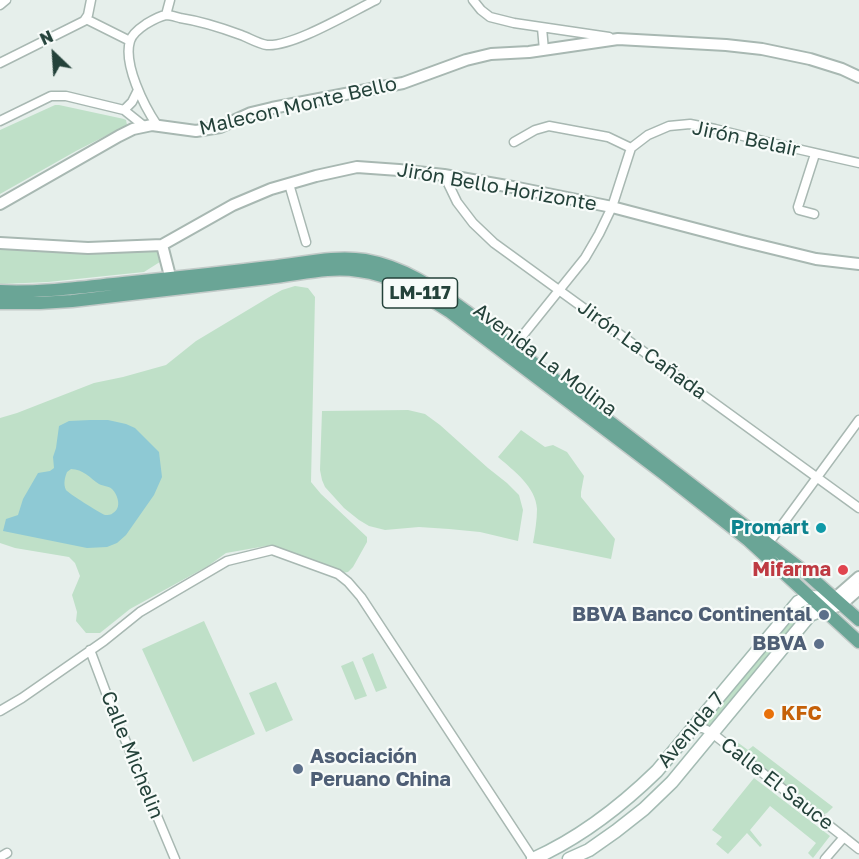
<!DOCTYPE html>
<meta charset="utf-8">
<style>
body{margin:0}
#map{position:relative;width:859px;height:859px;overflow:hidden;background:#e6efeb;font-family:"Golos Text",sans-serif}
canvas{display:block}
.north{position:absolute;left:24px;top:24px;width:60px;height:60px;-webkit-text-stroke:4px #f7fbf9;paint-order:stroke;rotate:335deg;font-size:16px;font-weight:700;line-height:24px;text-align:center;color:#24423a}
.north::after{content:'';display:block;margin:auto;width:21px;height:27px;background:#24423a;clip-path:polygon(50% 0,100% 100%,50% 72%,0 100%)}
</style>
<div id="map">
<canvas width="859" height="859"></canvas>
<div class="north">N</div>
</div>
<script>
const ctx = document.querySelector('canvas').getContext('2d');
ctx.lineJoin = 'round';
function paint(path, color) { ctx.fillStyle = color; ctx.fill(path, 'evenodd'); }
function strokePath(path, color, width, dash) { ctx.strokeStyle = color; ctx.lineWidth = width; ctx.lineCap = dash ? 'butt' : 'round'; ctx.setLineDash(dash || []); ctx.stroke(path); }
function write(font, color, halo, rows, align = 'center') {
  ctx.font = font + ' "Golos Text",sans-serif'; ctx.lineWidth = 4.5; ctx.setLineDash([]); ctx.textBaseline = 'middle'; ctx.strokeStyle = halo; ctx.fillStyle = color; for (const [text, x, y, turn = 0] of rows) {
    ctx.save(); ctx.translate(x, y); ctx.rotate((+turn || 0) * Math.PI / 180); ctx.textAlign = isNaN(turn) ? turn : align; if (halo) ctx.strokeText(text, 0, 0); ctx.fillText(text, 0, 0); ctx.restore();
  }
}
paint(new Path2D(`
 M55,105H59L124,119L126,120L127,125L76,151L0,194V130Z
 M0,249L89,252H161L163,260L144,272L48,282L2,284H0Z
 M295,286L308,288L315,297L311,482L321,494L367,537V542L353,567L348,572L342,573L298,555L266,546L226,553L208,566L130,609L100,633H86L76,621L77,612L72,595L80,576L75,563L69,557L15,548L0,543V418L17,413L94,383L123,377L166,365L196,341L271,296L282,290Z
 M408,410L425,414L440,425L488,468L507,483L519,495L523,510L518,541L480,532L449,529L419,527L385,530L369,526L359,520L344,508L325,487L322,480L320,470L322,411Z
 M521,430L545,447L553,445L567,452L584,476L581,492V497L615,539L611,559L533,543C535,532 537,520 537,509C536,487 514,471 498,457Z
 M797,610L801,615L711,728L709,725H702Z
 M204,621L255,734L193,762L142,649Z
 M373,653L387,688L376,692L362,658Z
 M353,661L367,696L355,700L341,666Z
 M276,682L293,720L266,732L249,693Z
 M733,739L748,750L753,746L833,807L827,813L822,815L730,744Z
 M754,778L830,836L813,858L808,853L816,843L770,806L750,830L762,845L760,847L747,833L728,854L716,844L722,837L712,830Z`), '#bfe0c8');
paint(new Path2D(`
 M90,420H108L126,424L135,428L159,452L162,477L154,495L126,535L117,543L107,547L87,548L3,531L6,519L18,515L23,499L38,473L50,471L54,468L53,457L56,448L59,426L69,421ZM71,469C83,469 90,478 99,484C103,486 109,486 112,489C118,495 122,508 113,513C111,515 108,515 105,515C100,513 68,493 66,490C63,484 65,477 67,472Z`), '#8ec9d4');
const minor = new Path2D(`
 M473,0L481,10L490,17L514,23L609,37
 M0,5L6,0
 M166,15L170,0
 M86,19L130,41
 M542,28L544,50
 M0,63L84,21L88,15L91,0
 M124,110L132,102L138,90
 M0,121L51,96H66L124,110L144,126
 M157,125C144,106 123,64 130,41C132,34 140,28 146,24C151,21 160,16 166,15C171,15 176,17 180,18C200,21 222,28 241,35C249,38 259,44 267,45C293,47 351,12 376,0
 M514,142L535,130L549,126L608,137L631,148
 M444,175L457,202L473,223L494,243L859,508
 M289,184L306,242
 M814,214L799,210L798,207L815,154
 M511,350L585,258L599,234L612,207L631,148L648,135L669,126L690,124L715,129L771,143L859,163
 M764,547L774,536L859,420
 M90,650L111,706L175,859
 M0,711L22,698L104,641L140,612L227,561L272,550L338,574L348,582L361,597L533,859
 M693,728C701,727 705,728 712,733L859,849
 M0,857L7,853
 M825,859L844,837`);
const tertiary = new Path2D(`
 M0,204L119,136L133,129L152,125L196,131L220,127L251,113L272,108L403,83L466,60L491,54L529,52L618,39L726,45L762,49L810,59L842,69L859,77
 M0,243L88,248L162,245L233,205L271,189L316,176L357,167L399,170L444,175L518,188L612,207L742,241L816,259L859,264
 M162,245L170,276L171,286
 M835,598L859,577
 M842,604L859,589`);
const secondary = new Path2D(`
 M533,859C580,838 620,807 657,771L798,602L809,597L835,598
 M569,859L589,850L616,831L644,809L672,782L810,615L824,609L842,604`);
const primary = new Path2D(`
 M0,291C41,293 83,287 123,283C172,278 221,273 269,267C301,264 333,255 365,260C405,267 434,288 466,311L805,572L859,620
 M0,303H40L72,301C138,293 203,286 268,278C299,275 328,266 359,271C393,275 422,294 450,312L664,474L748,540L859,642`);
strokePath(minor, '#a8b8b2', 11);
strokePath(tertiary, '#a8b8b2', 14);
strokePath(secondary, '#a4bbb3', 15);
strokePath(primary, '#c2cac8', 15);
strokePath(minor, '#fff', 8);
strokePath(tertiary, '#fff', 10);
strokePath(secondary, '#fff', 12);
strokePath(primary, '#6aa596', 12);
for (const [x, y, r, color] of [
 [821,528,6,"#0f9aa8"],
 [843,570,6,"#e0444e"],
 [824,615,6,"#5c6f8a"],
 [819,644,6,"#5c6f8a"],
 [769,714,6,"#e8710a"],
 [298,769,6,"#5c6f8a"]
]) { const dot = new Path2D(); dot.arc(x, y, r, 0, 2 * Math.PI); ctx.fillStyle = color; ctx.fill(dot); strokePath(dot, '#f7fbf9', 2); }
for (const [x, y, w] of [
 [420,293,75]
]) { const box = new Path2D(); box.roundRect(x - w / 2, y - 15, w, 30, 4.5); ctx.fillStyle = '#f7fbf9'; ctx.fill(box); strokePath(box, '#24423a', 1.5); }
write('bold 18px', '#24423a', null, [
 ["LM-117",420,293]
]);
write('20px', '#24423a', '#f7fbf9', [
 ["Malecon Monte Bello",298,106,-13],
 ["Jirón Belair",746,139,12],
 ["Jirón Bello Horizonte",497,187,10],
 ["Jirón La Cañada",642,350,36],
 ["Avenida La Molina",545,360,37],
 ["Avenida 7",691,730,-50],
 ["Calle Michelin",132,755,68],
 ["Calle El Sauce",777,784,38]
]);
write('bold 20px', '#0d838f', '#f7fbf9', [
 ["Promart",809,528]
], 'right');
write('bold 20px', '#be3a42', '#f7fbf9', [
 ["Mifarma",831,570]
], 'right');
write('bold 20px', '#4e5e75', '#f7fbf9', [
 ["BBVA Banco Continental",812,615],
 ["BBVA",807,644],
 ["Asociación",310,757,"left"],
 ["Peruano China",310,780,"left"]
], 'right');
write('bold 20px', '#c56008', '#f7fbf9', [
 ["KFC",781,714]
], 'left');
</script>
